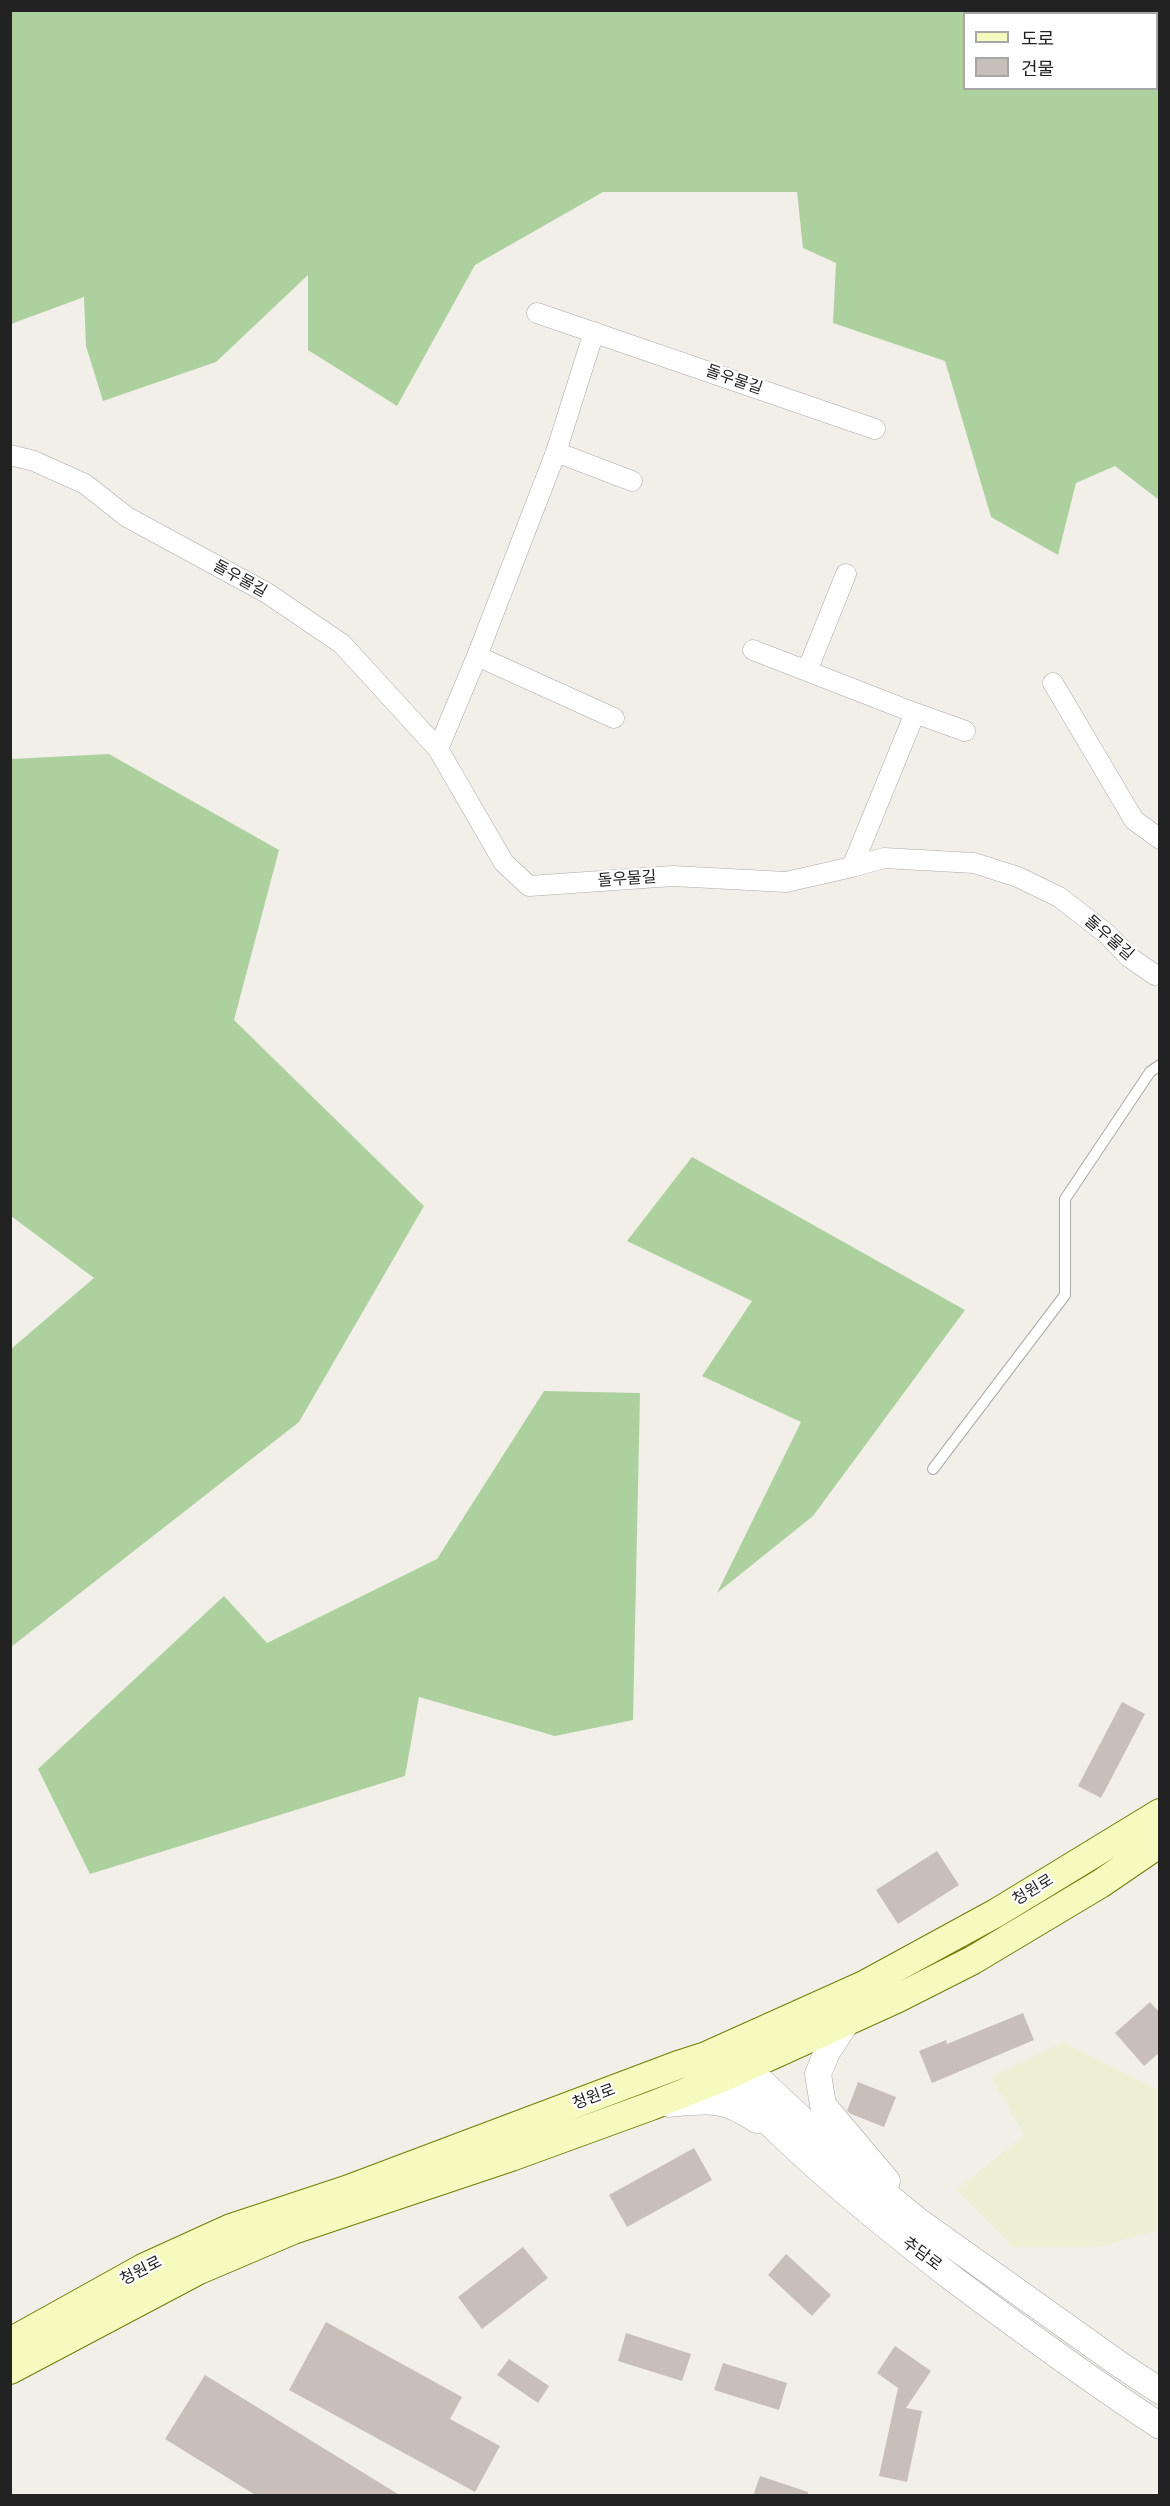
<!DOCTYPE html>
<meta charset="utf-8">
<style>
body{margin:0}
#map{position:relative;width:1170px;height:2506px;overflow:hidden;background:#f2efe9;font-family:Montserrat,"Noto Sans KR",sans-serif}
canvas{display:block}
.frame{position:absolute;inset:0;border:12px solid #222;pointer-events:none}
.legend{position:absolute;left:963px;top:12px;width:195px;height:78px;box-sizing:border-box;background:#fff;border:2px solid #a7a7a7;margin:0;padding:8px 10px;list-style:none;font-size:18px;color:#222}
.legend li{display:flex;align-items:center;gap:12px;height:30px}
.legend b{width:30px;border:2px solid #a7a7a7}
</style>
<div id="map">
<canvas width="1170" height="2506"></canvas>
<div class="frame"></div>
<ul class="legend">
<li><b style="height:8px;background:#f7fabf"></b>도로</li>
<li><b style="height:16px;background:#c7bfb8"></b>건물</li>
</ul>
</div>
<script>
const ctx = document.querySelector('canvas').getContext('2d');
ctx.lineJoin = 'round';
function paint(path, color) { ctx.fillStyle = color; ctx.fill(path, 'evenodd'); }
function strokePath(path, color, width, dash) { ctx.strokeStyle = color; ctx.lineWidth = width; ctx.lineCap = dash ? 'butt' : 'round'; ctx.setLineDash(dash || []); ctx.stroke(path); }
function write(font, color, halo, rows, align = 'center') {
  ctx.font = font + ' Montserrat,"Noto Sans KR",sans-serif'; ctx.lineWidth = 4.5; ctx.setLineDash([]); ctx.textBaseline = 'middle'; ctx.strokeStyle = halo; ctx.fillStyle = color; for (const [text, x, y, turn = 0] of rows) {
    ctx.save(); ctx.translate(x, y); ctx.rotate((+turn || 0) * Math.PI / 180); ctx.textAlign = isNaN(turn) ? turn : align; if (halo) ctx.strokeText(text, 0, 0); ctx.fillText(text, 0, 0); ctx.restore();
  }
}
paint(new Path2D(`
 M1063,2042L1159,2090V2230L1100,2247H1013L956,2190L1024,2135L991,2077Z`), '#eef0d5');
paint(new Path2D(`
 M11,10L1159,11V500L1115,466L1076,483L1058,555L991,517L945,361L833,323L836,263L803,248L797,192H603L475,265L397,406L308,350V275L216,362L103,401L86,346L84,297L11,324ZM964,14H1156V88H964Z
 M109,754L279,850L234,1020L424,1206L299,1422L11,1647V1349L94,1278L11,1216V759Z
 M692,1157L965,1310L813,1516L717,1593L801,1422L702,1376L752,1301L627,1241Z
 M544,1391L640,1393L633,1720L555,1736L419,1697L405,1776L90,1874L38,1769L224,1596L267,1643L437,1559Z`), '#add19e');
paint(new Path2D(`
 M1122,1702L1145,1714L1101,1798L1078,1786Z
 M937,1851L959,1885L898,1924L876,1890Z
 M1150,2002L1160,2013V2052L1144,2066L1115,2033Z
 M1023,2013L1034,2040L932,2083L919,2051L946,2040L947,2044Z
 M858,2082L896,2097L884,2127L851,2114L847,2111Z
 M694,2148L712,2180L627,2227L609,2195Z
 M523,2247L548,2278L482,2329L458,2297Z
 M786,2254L831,2295L812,2316L768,2275Z
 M326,2322L462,2397L450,2419L500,2446L475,2492L289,2390Z
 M626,2333L691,2354L682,2381L618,2361Z
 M895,2346L931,2371L906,2408L922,2411L907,2482L879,2476L898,2388L877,2373Z
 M509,2359L549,2386L538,2403L497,2375Z
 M723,2363L787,2383L779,2410L714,2390Z
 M205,2375L273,2417L401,2496H257L165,2439Z
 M760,2476L808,2492V2496H753Z`), '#c7bfb8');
const service = new Path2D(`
 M933,1469L1065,1295V1199L1150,1072L1160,1065`);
const minor = new Path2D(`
 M537,313L875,429
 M556,452L632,481
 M10,455L34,461L85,484L127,517L267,593L342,644L438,749L504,863L529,886L673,876L786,882L852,867L884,858L974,863L1018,877L1059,897L1107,934L1129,957L1155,975L1160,974
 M753,650L807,671L846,574
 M477,656L614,718
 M807,671L915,713
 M1053,683L1134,820L1160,839
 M438,749L477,656L556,452L594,332
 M852,867L915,713L965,731`);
const tertiary = new Path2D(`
 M848,2020L827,2052L818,2074L823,2105L887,2181
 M732,2054L854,2168L917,2220L1119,2364L1160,2391
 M712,2063C785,2145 869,2214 956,2281C1023,2331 1090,2380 1160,2426
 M669,2104C708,2100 723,2097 757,2120`);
const secondary = new Path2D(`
 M10,2342L143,2268L231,2228L346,2190L678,2065L706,2056L864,1985L996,1913L1160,1813
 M10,2370L199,2270L293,2230L511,2157L651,2106L724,2077L896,1999L973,1960L1100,1884L1160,1843`);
strokePath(service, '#a9a9a9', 12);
strokePath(minor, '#a9a9a9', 21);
strokePath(tertiary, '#a9a9a9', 27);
strokePath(secondary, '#707d05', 30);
strokePath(service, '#fff', 10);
strokePath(minor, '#fff', 20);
strokePath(tertiary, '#fff', 26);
strokePath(secondary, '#f7fabf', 28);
write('16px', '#222', '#fff', [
 ["돌우물길",734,380,19],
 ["돌우물길",240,579,29],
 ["돌우물길",627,879,-4],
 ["돌우물길",1109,938,41],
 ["청원로",1033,1890,-31],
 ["청원로",594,2097,-21],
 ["추담로",922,2254,37],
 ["청원로",141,2271,-27]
]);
</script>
